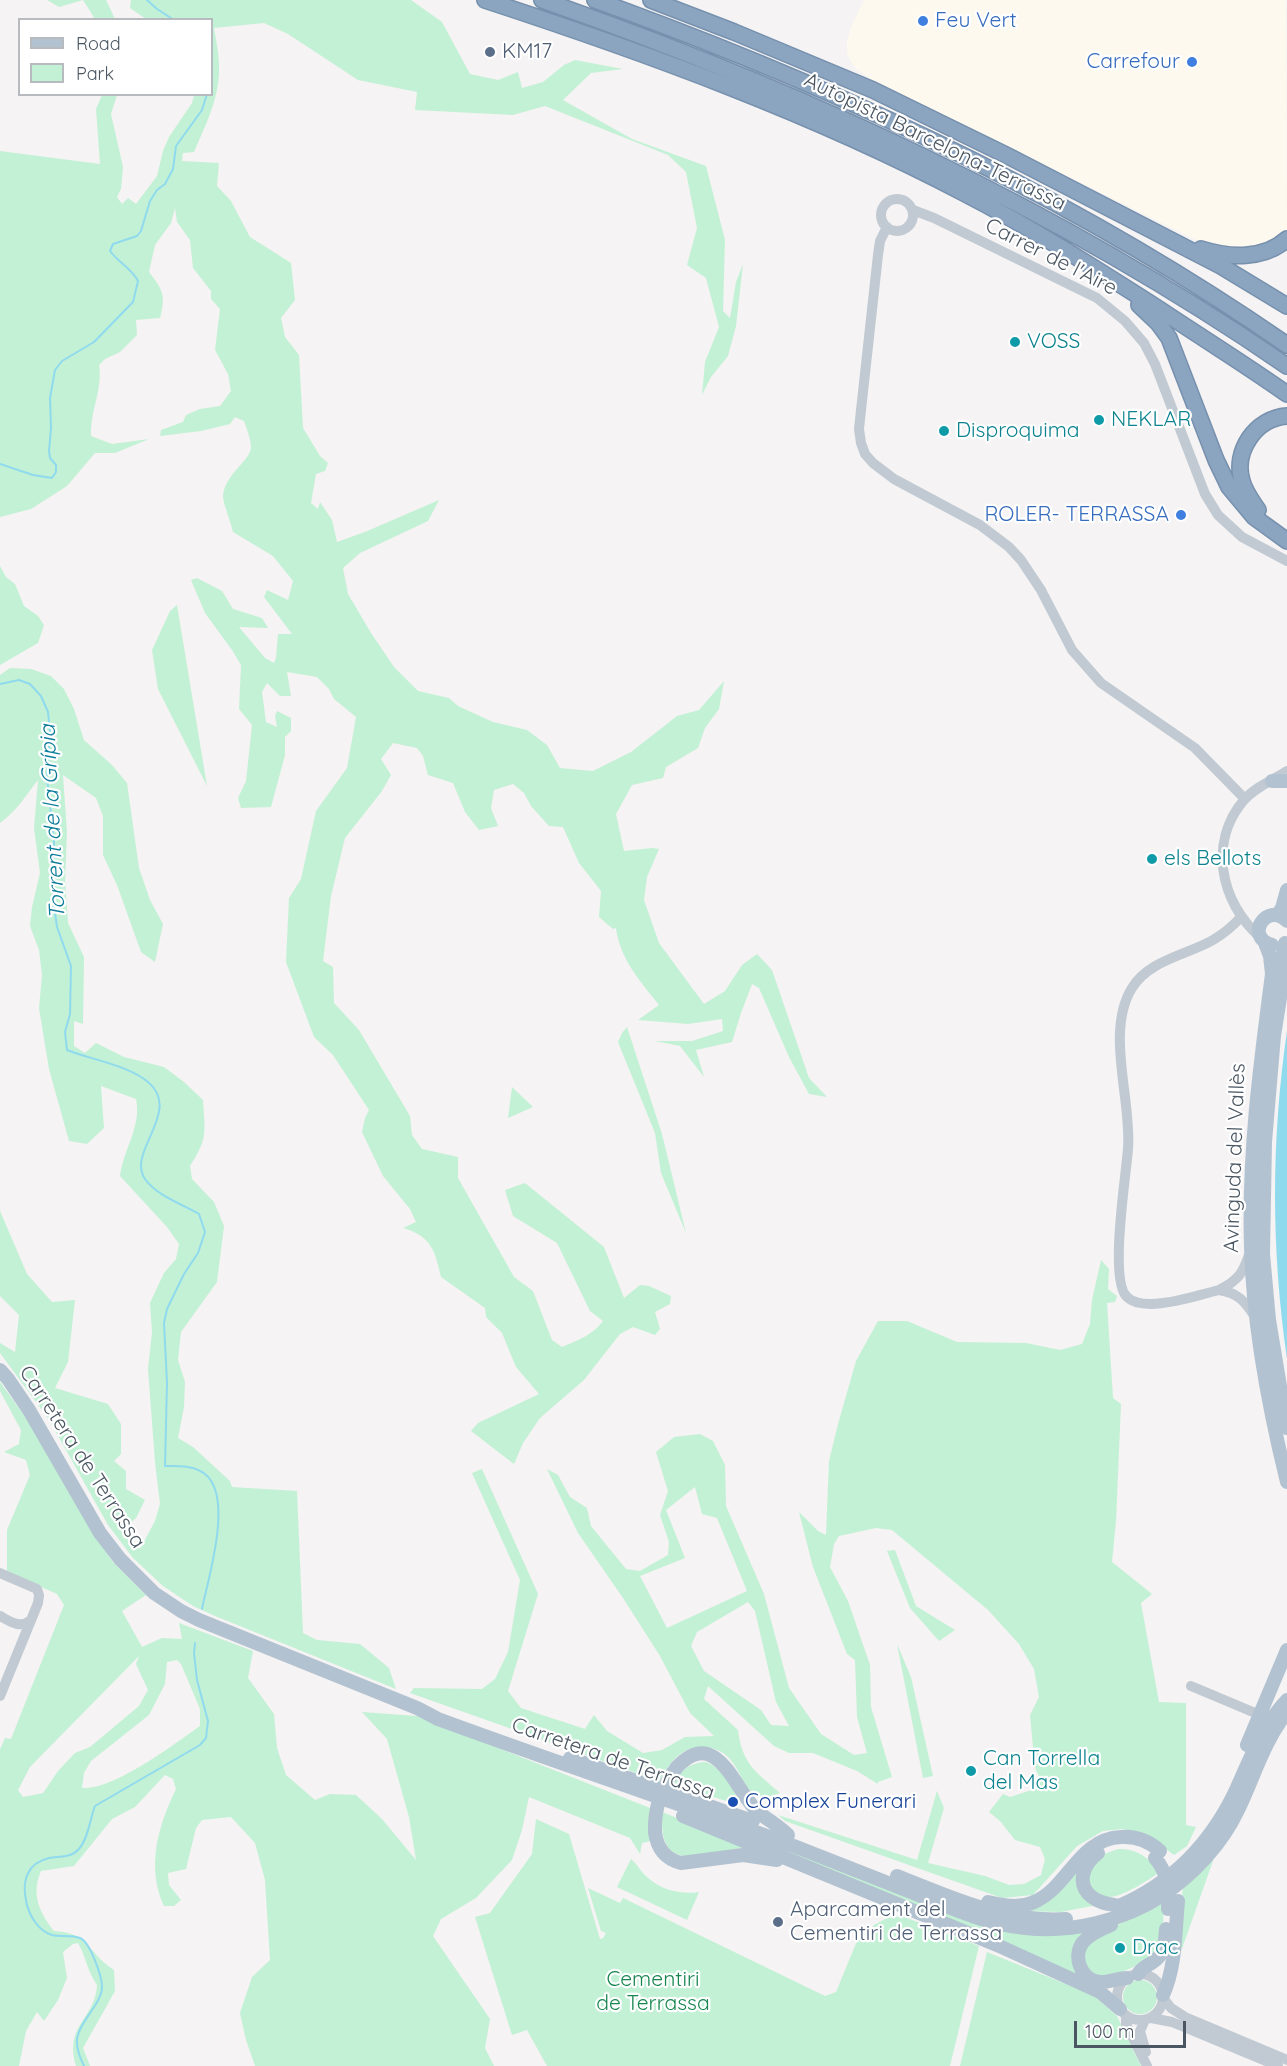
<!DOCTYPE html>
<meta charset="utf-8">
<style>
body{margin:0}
#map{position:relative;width:1287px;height:2066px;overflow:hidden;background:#f5f3f3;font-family:Quicksand,sans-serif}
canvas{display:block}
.legend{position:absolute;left:18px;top:18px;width:195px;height:78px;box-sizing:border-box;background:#fff;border:2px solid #b7bbc0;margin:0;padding:8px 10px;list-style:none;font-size:18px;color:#4a5661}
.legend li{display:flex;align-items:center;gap:12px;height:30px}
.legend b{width:30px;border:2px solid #b7bbc0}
.scale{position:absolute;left:1074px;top:2021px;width:112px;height:27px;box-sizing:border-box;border:3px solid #4a5661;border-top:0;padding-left:8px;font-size:18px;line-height:21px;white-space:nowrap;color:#4a5661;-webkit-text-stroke:4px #fff;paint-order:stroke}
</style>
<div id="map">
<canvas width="1287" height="2066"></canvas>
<ul class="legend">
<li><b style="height:8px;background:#b3c2d1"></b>Road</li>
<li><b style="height:16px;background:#c3f1d5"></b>Park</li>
</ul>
<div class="scale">100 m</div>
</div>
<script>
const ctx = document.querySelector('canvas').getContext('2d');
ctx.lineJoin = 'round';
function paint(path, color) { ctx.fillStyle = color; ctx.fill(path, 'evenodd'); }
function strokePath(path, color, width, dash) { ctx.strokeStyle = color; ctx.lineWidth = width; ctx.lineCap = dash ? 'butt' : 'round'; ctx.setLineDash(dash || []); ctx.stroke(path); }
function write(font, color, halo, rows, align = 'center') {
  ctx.font = font + ' Quicksand,sans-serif'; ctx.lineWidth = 4.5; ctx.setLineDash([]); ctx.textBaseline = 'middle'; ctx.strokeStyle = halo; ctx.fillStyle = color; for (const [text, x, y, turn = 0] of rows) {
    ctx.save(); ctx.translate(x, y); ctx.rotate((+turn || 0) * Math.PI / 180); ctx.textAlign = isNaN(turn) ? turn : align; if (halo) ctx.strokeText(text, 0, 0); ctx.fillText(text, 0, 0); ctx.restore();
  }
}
paint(new Path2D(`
 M864,0H1286L1287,229L1274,242L1253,248L1223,249L1202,243L871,79L855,68L847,54V41L851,27Z`), '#fdf9ef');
paint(new Path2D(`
 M47,0H106L115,19H95L83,0L59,7Z
 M131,0H411L442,22L470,74L498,80L518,72L522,88L543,82L564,65L575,60L623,69L591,73L563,100L632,139L706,166L725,240L723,311L730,318L736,282L743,264L736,326L728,356L711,377L702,395L705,362L719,327L706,278L687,265L697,228L686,172L668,155L545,106L513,115L415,110L417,92L358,80L288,34L264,23L214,28C216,40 219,53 219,66C220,97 206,124 194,152L183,153L182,161L219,163L217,186L231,201L250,237L291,263L295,300L281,318L285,337L299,355L303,428L320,456L328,463L325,471L316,474L311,503L318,509L320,502L332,520L337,542L365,532L439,500L428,521L360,553L343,568L348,594L371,633L394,667L418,691L449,698L458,706L493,722L527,730L547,745L560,768L593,771L631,752L677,716L699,710L724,681L719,709L705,728L698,748L666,767L663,778L632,785L616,814L624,851L652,848L659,849L647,877L644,900L659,943L704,1004L725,991L742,965L757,954L772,970L809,1078L827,1097L809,1094L789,1057L759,988L752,984L741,1013L732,1042L696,1050L704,1077L680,1046L655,1041H692L723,1031L722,1019L688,1024L638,1020L659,1005C640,981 620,959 616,928L613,929L599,917L601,891L579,863L563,827L549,826L531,806L524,793L513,784L494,790L491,808L498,826L479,830L465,812L453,783L428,775L423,756L417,748L393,743L381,759L391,775L382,791L345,838L331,896L323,961L333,967L334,1003L359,1030L410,1116L412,1135L422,1149L458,1157V1178L514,1277L533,1291L552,1340L562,1347C578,1340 593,1335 603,1321L590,1311L557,1243L513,1216L505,1190L525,1183L604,1247L624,1298L640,1285L649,1286L671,1296L670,1304L655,1312L660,1329L655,1335L633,1327L620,1334L584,1380L540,1418L523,1443L514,1464L471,1431L478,1423L539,1394L516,1367L502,1333L486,1317L485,1308L441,1277C435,1250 431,1236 403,1228L416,1222L410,1209L383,1176L362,1132L365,1118L369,1110L333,1055L314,1037L286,962L289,898L301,879L316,811L347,768L356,717L334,699L329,689L317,677L287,672L291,696H280L267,683L262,692L266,722L277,727L275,716L277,711L291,718V731L285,737V755L271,807L241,808L238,798L246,781L252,725L239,709L241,665L232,650L205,613L191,580L197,578L222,591L233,609L262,618L268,628L239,627L265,658L274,663L276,658L278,634H292L264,597L267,590L288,600L293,581L273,556L233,532C231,522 223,503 223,496C225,474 249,462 251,448C251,440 247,429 244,421L235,417L230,424L201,431L160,436L161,430L183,422L186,415L200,409L220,406L231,391L228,374L215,350L220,309L211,299V291L193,268L190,240L177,222L175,208L171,223L155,245L149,272C163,290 166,295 160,318L136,320L137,335L120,352L105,359L99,365C103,389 90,411 91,436L112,444L149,439L115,453H95L67,486L31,509L0,517V151L100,164L96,109L102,95H117L111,114L123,167L121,189L117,197L122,204L128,198L136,204L157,176L163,151L169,137L192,103L194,95L212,94V20L146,19L130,8Z
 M0,566L6,577L15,584L24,606L38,616L44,625L38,643L0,665Z
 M177,605L207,786L158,689L152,650L170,611Z
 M10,668L31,669L51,676L64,689L74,709L84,740L112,765L127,783L139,868L150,900L163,924L155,962L141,952L117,885L103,855V816L96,798L63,775L67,832L65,882L68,923L84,957L83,1024L74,1021V1046L85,1053L96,1043L124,1057L164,1067L184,1082L203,1100C205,1133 208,1138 190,1166L192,1179L214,1202L224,1226L217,1282L181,1332L178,1360L185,1382L184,1407L178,1438L193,1447L230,1481L232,1487L297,1491L303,1633L317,1640L360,1644L389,1668L396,1689L215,1616L193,1606L163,1586L133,1558L108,1525L48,1418L0,1353V1343L15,1352L19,1315L0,1296V1211L27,1274L52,1302L75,1300L68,1362L55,1388L108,1404L121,1424V1454L114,1461L126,1471V1489L145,1500L136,1518L125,1527L127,1536L140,1549L155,1521L160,1504L155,1462L148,1369L152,1332L150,1303L164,1273L176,1259L179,1244L167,1227L120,1176C123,1150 142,1126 136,1099L101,1086L104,1128L87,1144L69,1141L49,1069L39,1008L42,975L39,950L30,926L32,907L40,873L34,828L38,780C26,795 17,811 0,823V675Z
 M627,1027L662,1134L686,1233L661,1173L655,1133L618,1042L622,1033Z
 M512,1087L533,1107L508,1118Z
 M1101,1260L1109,1269L1108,1289L1117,1296L1115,1302L1107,1303L1113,1398L1121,1404L1116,1521L1112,1562L1152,1594L1141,1603L1159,1702L1186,1703V1825L1196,1827L1187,1846L1174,1855L1147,1835L1122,1829L1103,1831L1077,1846L1033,1895L1002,1898L785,1821L778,1815L917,1860L937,1791L944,1808L928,1863L985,1876L1009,1885L1024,1884L1041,1875L1045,1859L1040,1847L1015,1840L1000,1821L989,1812L1003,1794L1010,1797L1038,1788L1039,1776L1035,1768L1030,1715L1039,1697L1034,1669L1019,1644L988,1610L892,1530L876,1528L839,1536L834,1544L830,1567L848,1601L870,1665L871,1707L892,1777L878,1782V1784L857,1771L813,1753H789L774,1746L708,1686L704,1699L738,1730C742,1764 756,1772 780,1793L762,1799C745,1791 743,1777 733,1763C721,1745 696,1742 679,1755C670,1762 665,1772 659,1781L410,1693L414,1688L482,1689L495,1679L508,1652L520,1580L472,1473L482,1469L538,1594L508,1691L521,1708L585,1729L594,1715L607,1731L643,1753L662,1750L685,1737L714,1736L690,1713L660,1656L623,1598L578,1533L547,1469L558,1475L570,1497L587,1508L591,1526L626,1569L640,1571L668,1555L669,1542L660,1515L668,1491L656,1452L674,1437L700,1434L713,1441L725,1465L726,1506L764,1594L789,1688L821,1734L854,1755L867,1753L857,1717L855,1660L847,1654L813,1567L799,1512L818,1531L826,1535L829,1461L838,1424L856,1361L878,1321H907L957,1342L1026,1343L1060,1350L1082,1344L1090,1324L1092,1300ZM695,1487L702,1514L717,1518L747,1591L667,1628L640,1576L685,1558L666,1510ZM748,1602L755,1611L776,1702L789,1726L771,1725L761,1710L704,1671L691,1646L697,1632Z
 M0,1382L29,1422L84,1518L112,1561L146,1595L122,1611L142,1647L162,1638L182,1639L179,1623L253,1651L248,1678L274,1714L277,1748L286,1775L315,1800L330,1794L356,1795L382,1819L416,1860L409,1817L387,1739L362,1712L417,1716L650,1808V1841L642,1843L640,1854L630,1838L529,1797L522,1830L512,1860L476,1898L441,1919L433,1936L490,2019L485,2048L494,2066H255L246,2040L240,2013L252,1977L270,1960L265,1880L255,1843L231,1817L202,1820L196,1828L186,1869L168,1873L169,1885L181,1900L174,1906H164C146,1867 158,1826 176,1789L173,1779L165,1775L135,1807L112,1819L74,1866L41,1871C31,1894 39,1912 54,1931C91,1933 87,1953 114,1970L115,1991L83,2048L90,2066H76C64,2024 95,2020 97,1985C88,1973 86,1957 78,1943L73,1944L63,1952L67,1978L58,2000L44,2021L37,2012L26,2031L19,2066H0V1749L5,1738L11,1739L64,1605L57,1594L7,1572V1530L30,1475L26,1460L4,1452L19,1444L21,1430L0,1391ZM139,1656L136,1664L148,1690L139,1706L90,1747L75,1753L58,1771L43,1793L23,1797L18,1790L30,1767ZM177,1660L181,1664L200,1709V1726C173,1745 114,1790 82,1788L84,1773L91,1761L149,1715L165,1684L167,1662Z
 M895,1550L916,1606L955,1630L939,1641L910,1608L887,1551Z
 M897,1644L911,1677L933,1776L923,1778Z
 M705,1762C719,1765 734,1788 738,1801L731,1799L730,1802L671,1785C681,1772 688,1763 705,1762Z
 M662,1812L752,1848C709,1847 658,1883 662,1812Z
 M536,1819L569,1834L600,1939L603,1938L606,1933L601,1931L588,1888L620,1903L623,1898L825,1996L836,1992L857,1941L874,1925L887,1918L902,1916L979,1946L950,2066H547L527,2030L512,2035L475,1917L490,1913L532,1854Z
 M711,1822L849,1873L1087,1931L1082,1978Z
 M1118,1849C1138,1849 1148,1857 1160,1872C1148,1880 1122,1898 1107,1897C1103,1897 1098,1894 1093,1893L1086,1875L1104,1854Z
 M1214,1858L1172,1977L1183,1888Z
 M631,1859C637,1864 641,1872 647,1877C661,1890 681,1895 699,1892L687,1920L617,1887Z
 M1083,1861L1097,1905L1061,1912L1023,1911Z
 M1164,1901C1163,1913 1164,1938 1159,1948C1152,1961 1110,1980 1096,1977C1089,1975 1085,1964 1082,1959L1088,1944L1112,1928Z
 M987,1952L1093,1995L1117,2016L1141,2066H960Z
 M1123 1997a17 17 0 1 1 34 0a17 17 0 1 1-34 0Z`), '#c3f1d5');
paint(new Path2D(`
 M1287,1031V1359C1271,1250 1271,1140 1287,1031Z`), '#90daee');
strokePath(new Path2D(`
 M147,0L157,9L174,20
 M0,464L33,475L52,478L56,472V465L50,458L49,451L51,428L50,398L55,370L62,361L94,342L133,302L138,281C132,269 118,262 110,251L113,244L137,236L141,231L150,201L157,190L165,184L173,169L176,146L202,110L207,94
 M0,684L19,680L30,684L41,696L48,712L50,732L47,777L54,842L53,900L57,927L71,966L70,1014L65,1032L67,1050C92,1060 128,1065 148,1082C183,1111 126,1152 145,1179C157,1196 182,1204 199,1214L205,1232L198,1253L184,1274L167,1309L164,1323L167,1383L165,1466C178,1466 194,1465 205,1474C234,1497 208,1579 202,1609
 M84,2066C69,2036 80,2029 96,2004C99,1999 102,1993 102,1987C102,1976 90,1942 80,1938C71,1935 61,1937 52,1935C38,1931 28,1914 26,1900C22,1881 27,1863 49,1858C60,1856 71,1858 79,1849C88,1839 90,1819 95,1806L200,1745L206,1738L208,1721L197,1680L194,1653L195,1643`), '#90daee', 2);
const highway = new Path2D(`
 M485,0C647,53 814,114 964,193C1032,228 1098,270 1162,311C1204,339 1246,365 1287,394
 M542,0C805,92 1057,208 1287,366
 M595,0C837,87 1075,198 1287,345
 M651,0L734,32L873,90L1008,156L1221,266L1287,306
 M1201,249C1229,258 1264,260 1287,239
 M1139,305L1158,323L1169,338L1216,460L1229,487L1254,517L1287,541
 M1258,510C1252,501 1245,492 1242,481C1233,451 1256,418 1287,416`);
strokePath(highway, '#7690ad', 18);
strokePath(new Path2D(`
 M881 215a16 16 0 1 1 32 0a16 16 0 1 1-32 0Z
 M913,210L934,218L1097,298L1125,321L1144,343L1155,364L1205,494L1218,515L1242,537L1287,561
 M887,227L880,241L878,255L861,410L859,429L861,443L865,454L873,463L894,479L980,525L1009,547L1021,560L1041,590L1072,650L1101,683L1195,748L1245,799
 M1241,917C1233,926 1223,934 1213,940C1187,955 1149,960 1132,988C1105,1031 1132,1101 1128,1149C1126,1176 1109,1281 1127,1297C1144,1314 1198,1295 1219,1290C1239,1280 1243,1273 1250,1252
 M1260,937C1220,902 1208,842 1244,800C1255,787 1273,780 1287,771
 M1219,1290C1238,1293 1245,1301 1255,1317
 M0,1573L37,1589L39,1595L38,1603L0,1696
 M0,1616C11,1622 20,1629 31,1620
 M1191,1686L1260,1715
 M1117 1997a23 23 0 1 1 46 0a23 23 0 1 1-46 0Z
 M1164,1999L1171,2008L1185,2017L1287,2060
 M1126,2016V2024L1147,2066
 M1151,2018L1172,2022L1278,2066
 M1145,2020L1140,2031L1146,2052`), '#c1cad2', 10);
strokePath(new Path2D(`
 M1272,781H1287
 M1277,915L1282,908L1287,890
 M1265,943L1270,956L1272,974C1260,1065 1248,1155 1251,1247C1253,1326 1268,1405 1287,1482
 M1285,943L1283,953L1284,973L1274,1036L1265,1142L1263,1254L1269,1320L1287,1428
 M1272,945C1243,936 1268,901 1287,921
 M0,1370L8,1379L29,1410L100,1533L120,1559L154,1593L181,1611L199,1620L417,1708L438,1719C560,1764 683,1804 804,1850C840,1864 876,1878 911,1892C948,1907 985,1924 1025,1928C1071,1933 1124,1921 1163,1895C1194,1874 1222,1844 1238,1810C1254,1777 1264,1741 1287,1712
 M1247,1745L1287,1650
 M570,1758L753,1821
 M677,1767C717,1725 735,1791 758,1812C768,1820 779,1826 788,1835
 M683,1816L997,1945L1100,1992L1120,2009
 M655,1832C657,1848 665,1859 681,1863L743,1855L777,1860
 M1098,1853C1084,1863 1075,1884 1092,1897C1099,1903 1110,1904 1119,1906
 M897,1876C953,1898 1005,1923 1066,1919
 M988,1902C1003,1905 1018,1909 1034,1902C1069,1887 1078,1839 1121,1837C1136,1836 1149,1841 1160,1851
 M1119,1906C1172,1883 1210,1844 1235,1792C1250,1759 1262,1726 1287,1700
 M1111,1925C1101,1929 1090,1934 1083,1942C1072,1957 1081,1979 1099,1982C1108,1983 1118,1978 1127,1978
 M1138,1974C1142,1967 1147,1966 1153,1962C1165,1954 1165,1942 1166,1929
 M1163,1995C1176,1967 1175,1932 1178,1901`), '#b3c2d1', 14);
strokePath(highway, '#8ba5c1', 15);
strokePath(new Path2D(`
 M655,1832C654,1807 662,1786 677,1767
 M1155,1858C1168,1873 1169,1889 1168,1909`), '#b3c2d1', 14);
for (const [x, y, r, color] of [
 [923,21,6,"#3f7fe0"],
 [490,52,6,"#5c6f8a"],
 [1192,62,6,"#3f7fe0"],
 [1015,342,6,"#0f9aa8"],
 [1099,420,6,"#0f9aa8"],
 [944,431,6,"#0f9aa8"],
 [1181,515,6,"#3f7fe0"],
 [1152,859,6,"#0f9aa8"],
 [971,1771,6,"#0f9aa8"],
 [733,1802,6,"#1a4fb4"],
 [778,1922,6,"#5c6f8a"],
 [1120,1948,6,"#0f9aa8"]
]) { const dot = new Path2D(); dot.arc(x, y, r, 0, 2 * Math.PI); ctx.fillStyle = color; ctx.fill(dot); strokePath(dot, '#fff', 2); }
write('21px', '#366cbe', '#fff', [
 ["Feu Vert",935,21,"left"],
 ["Carrefour",1180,62],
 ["ROLER- TERRASSA",1169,515]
], 'right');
write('21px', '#4e5e75', '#fff', [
 ["KM17",502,52],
 ["Aparcament del",790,1910],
 ["Cementiri de Terrassa",790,1934]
], 'left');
write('21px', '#4a5661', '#fff', [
 ["Autopista Barcelona-Terrassa",935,142,26],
 ["Carrer de l'Aire",1051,257,27],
 ["Avinguda del Vallès",1235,1158,-88],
 ["Carretera de Terrassa",82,1457,57],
 ["Carretera de Terrassa",613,1759,19]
]);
write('21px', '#0d838f', '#fff', [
 ["VOSS",1027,342],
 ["NEKLAR",1111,420],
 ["Disproquima",956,431],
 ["els Bellots",1164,859],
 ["Can Torrella",983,1759],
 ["del Mas",983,1783],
 ["Drac",1132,1948]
], 'left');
write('21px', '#164399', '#fff', [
 ["Complex Funerari",745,1802]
], 'left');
write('21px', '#17864f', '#fff', [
 ["Cementiri",653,1980],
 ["de Terrassa",653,2004]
]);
write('italic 22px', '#0c7c9b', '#fff', [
 ["Torrent de la Grípia",53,822,-93]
]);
</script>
